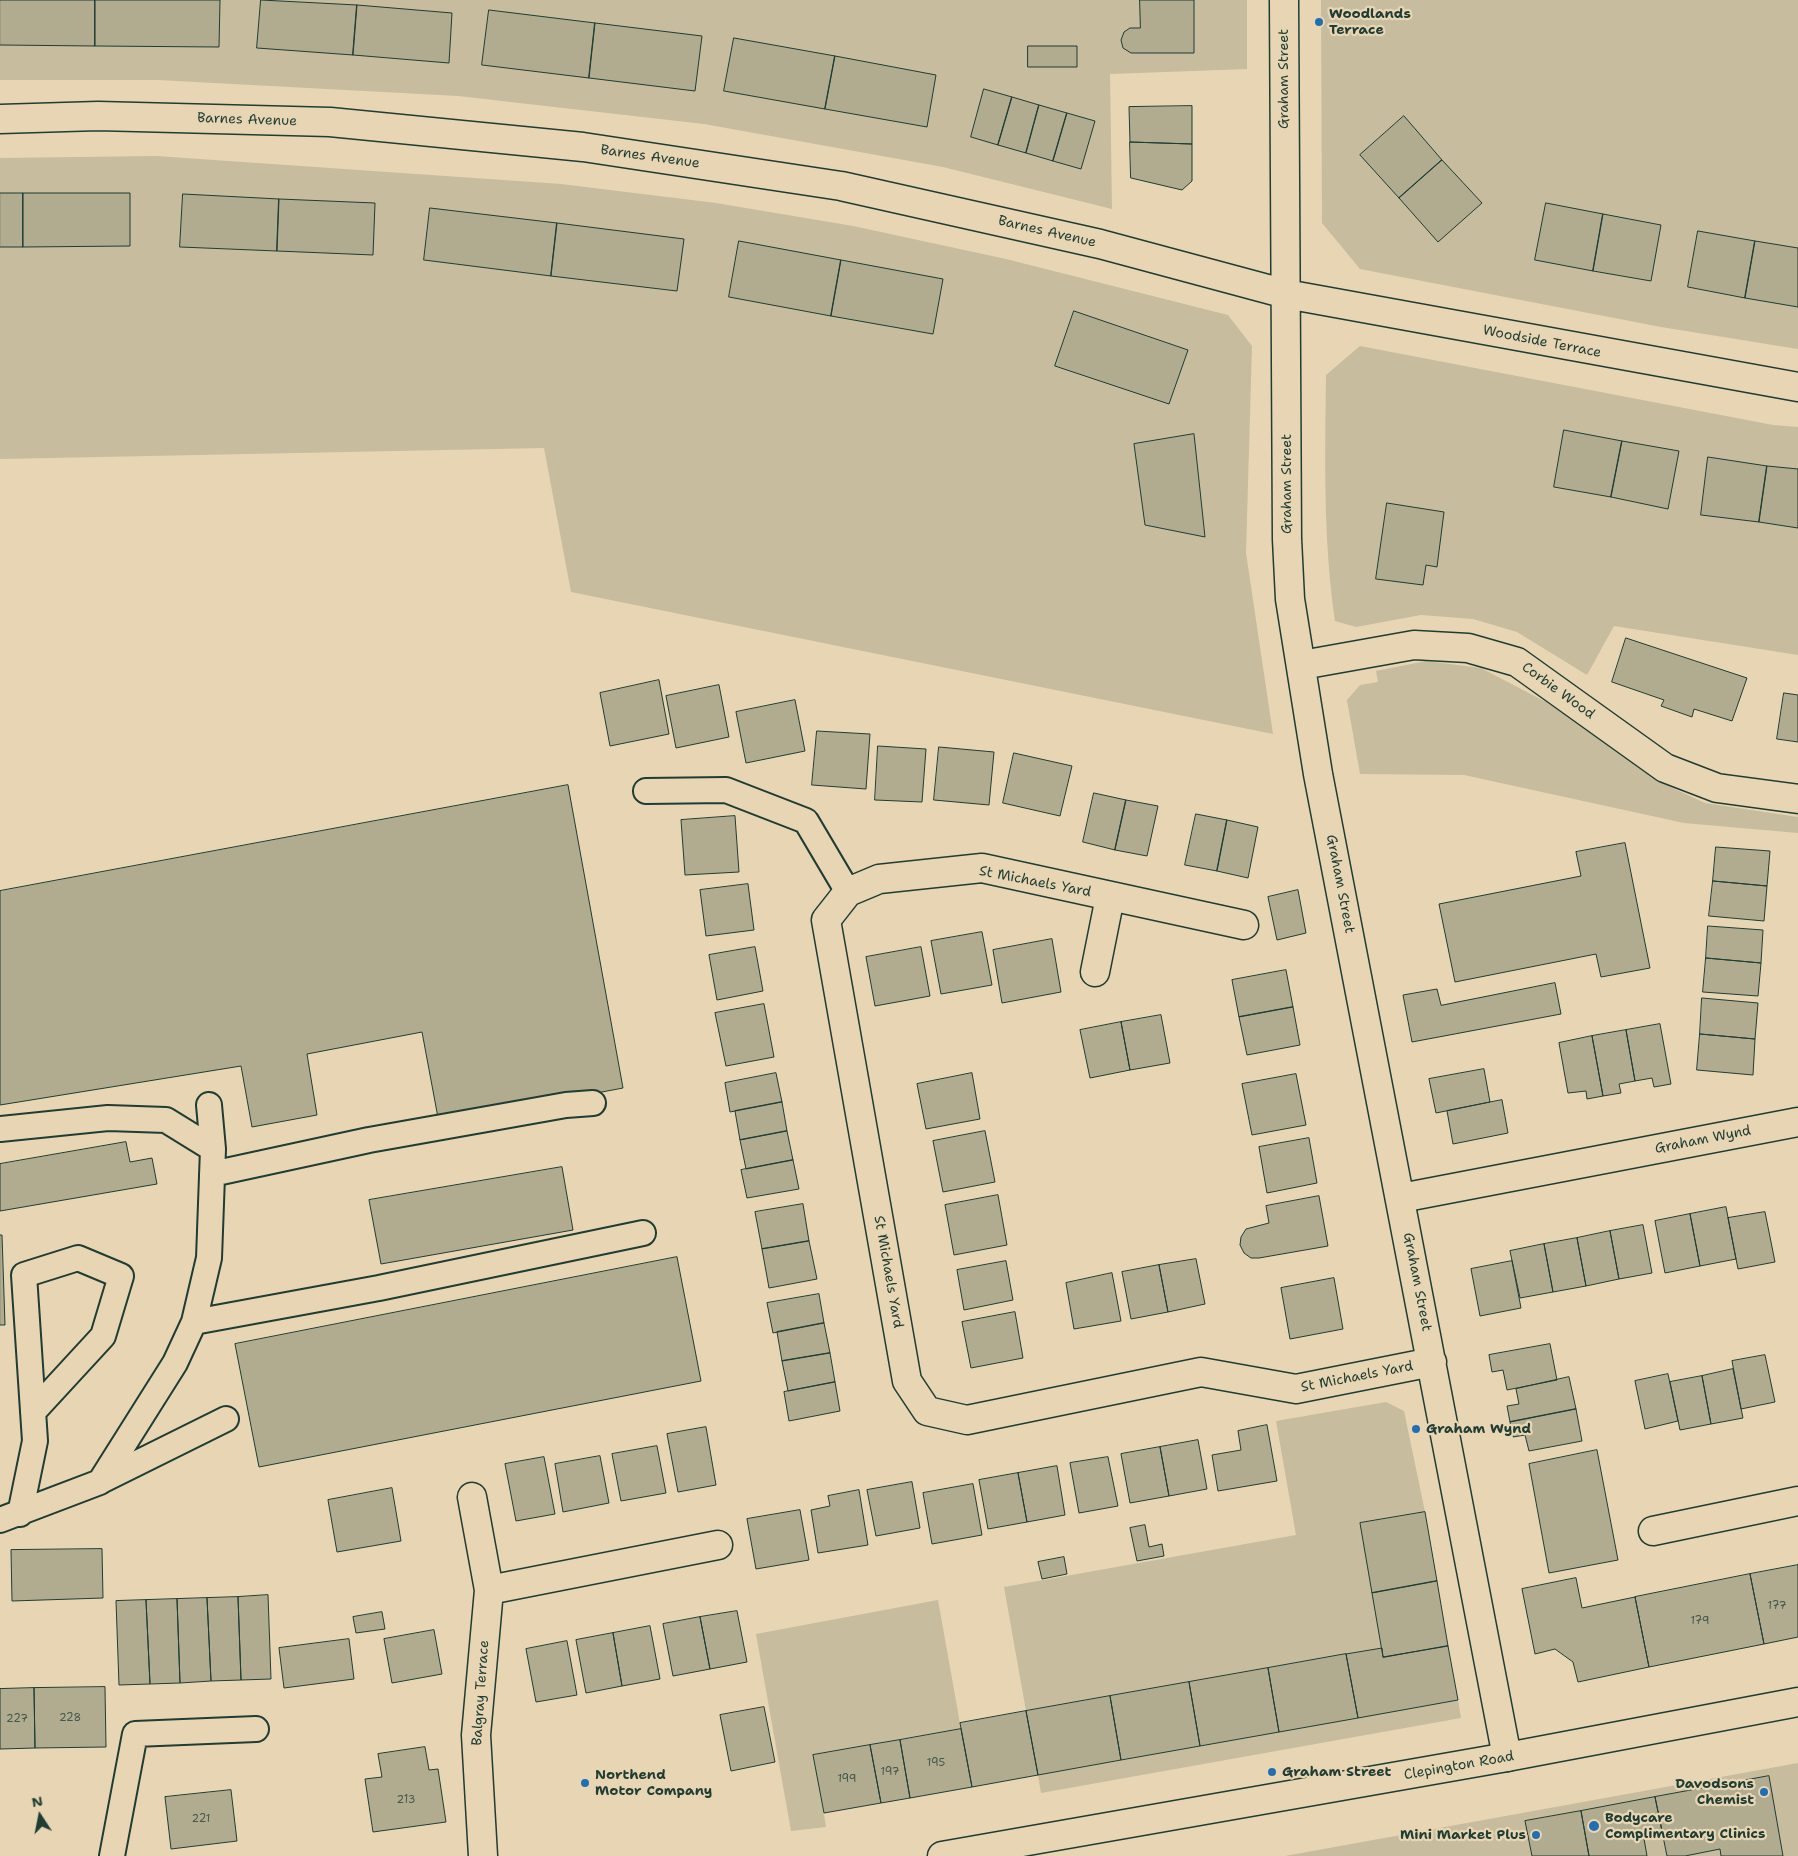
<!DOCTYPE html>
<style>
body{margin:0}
#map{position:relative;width:1798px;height:1856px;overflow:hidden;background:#e8d5b3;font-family:"Shantell Sans",sans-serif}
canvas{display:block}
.north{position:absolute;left:15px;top:1791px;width:50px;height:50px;-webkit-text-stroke:4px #e8d5b3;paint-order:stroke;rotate:349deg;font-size:14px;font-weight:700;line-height:20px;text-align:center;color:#1f3d34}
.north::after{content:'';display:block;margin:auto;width:18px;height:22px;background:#1f3d34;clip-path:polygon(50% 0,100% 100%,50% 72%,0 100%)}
</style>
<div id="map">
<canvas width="1798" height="1856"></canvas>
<div class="north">N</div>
</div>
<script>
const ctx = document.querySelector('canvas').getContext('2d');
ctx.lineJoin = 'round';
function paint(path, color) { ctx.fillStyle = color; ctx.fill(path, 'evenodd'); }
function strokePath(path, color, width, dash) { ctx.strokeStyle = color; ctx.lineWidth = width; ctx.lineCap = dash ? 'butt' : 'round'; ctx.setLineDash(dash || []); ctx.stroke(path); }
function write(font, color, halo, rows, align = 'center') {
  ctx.font = font + ' "Shantell Sans",sans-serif'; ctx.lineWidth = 4.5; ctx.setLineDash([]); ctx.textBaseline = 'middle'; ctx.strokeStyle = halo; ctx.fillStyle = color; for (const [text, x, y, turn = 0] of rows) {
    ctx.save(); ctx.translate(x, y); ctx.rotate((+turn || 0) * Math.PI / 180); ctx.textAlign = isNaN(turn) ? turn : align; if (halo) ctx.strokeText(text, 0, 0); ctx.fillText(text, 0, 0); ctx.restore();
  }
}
paint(new Path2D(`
 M0,0H1247V69L1110,74L1112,209L943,167L704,124L458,96L158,80H0Z
 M1321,0H1798V349L1661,327L1360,269L1322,223Z
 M156,156L561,184L716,203L853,226L1006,259L1228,315L1252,346L1246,553L1273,734L571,592L544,448L0,459V158Z
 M1360,346L1773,425L1798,427V655L1614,626L1587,675L1517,632L1473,619L1421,615L1356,627L1335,621C1323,539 1325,458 1326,375Z
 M1426,661L1481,668L1546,702L1664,784L1705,803L1798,817V833L1684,823L1464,775L1360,774L1347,700L1360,685L1378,682L1376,671Z
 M1386,1402L1404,1411L1425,1512L1360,1523L1382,1648L1026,1711L1004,1587L1296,1535L1276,1421Z
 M938,1600L961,1729L814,1755L826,1827L791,1831L756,1634Z
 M1458,1700L1461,1718L1041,1793L1038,1775Z
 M1798,1763V1856H1285Z`), '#c7bc9e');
const building = new Path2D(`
 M0,0H95V46L0,45Z
 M95,0H220L219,47L95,46Z
 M261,0L357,5L353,55L257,48Z
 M1140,0H1194V53H1131L1123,48L1121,40L1124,32L1130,28H1140Z
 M357,5L452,13L449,63L353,55Z
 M489,10L595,23L589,78L482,65Z
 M595,23L702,36L695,91L589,78Z
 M734,38L835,56L825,109L724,91Z
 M1028,46H1077V67H1028Z
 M835,56L936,75L927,127L825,109Z
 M984,89L1012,97L998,145L971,137Z
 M1012,97L1039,105L1026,153L998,145Z
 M1039,105L1067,113L1053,161L1026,153Z
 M1192,106V144L1130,142L1129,107Z
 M1067,113L1095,121L1081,169L1053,161Z
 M1404,116L1442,160L1399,198L1360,155Z
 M1130,142L1192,144V181L1182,190L1131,178Z
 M1442,160L1482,203L1438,242L1399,198Z
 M0,193H23V247H0Z
 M23,193H130V246L23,247Z
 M183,194L279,199L277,251L180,247Z
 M279,199L375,203L373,255L277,251Z
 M1546,203L1603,214L1593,271L1535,260Z
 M430,208L557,223L551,276L424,260Z
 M1603,214L1661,225L1651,281L1593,271Z
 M557,223L684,239L677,291L551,276Z
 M1698,231L1755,241L1745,298L1688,287Z
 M739,241L841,260L831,316L729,297Z
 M1755,241L1798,248V307L1745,298Z
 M841,260L943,279L933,334L831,316Z
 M1074,311L1188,350L1169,404L1055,366Z
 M1564,430L1622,441L1611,497L1554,487Z
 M1194,434L1205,537L1145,525L1134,444Z
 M1622,441L1679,451L1668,509L1611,497Z
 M1708,457L1767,466L1759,522L1701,515Z
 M1767,466L1798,469V528L1759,522Z
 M1387,503L1444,512L1437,567L1426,565L1423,585L1376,579Z
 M1626,638L1747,678L1732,721L1694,709L1692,717L1661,706L1664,700L1612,682Z
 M659,680L669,734L610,746L600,693Z
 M719,685L729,737L676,748L666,696Z
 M1784,693L1798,695V742L1777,739Z
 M795,700L805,751L746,763L736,712Z
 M817,731L870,734L866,789L812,785Z
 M878,746L926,749L922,802L875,800Z
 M939,747L994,752L989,805L934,800Z
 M1014,753L1072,766L1060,816L1003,803Z
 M568,785L623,1088L439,1123L422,1032L307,1054L317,1115L252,1127L241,1066L0,1105V891Z
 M1094,793L1126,800L1115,850L1083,842Z
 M1126,800L1158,806L1147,856L1115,850Z
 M1196,814L1227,820L1217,871L1185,865Z
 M735,816L739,872L685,875L681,820Z
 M1227,820L1258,827L1248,878L1217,871Z
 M1625,843L1650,968L1601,977L1596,954L1455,982L1439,904L1581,876L1576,852Z
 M1716,847L1770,851L1767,886L1713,881Z
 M1713,881L1767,886L1764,921L1709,916Z
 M748,884L754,930L706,936L700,890Z
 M1298,890L1306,933L1277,940L1268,897Z
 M1708,926L1763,930L1761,963L1706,958Z
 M982,932L992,985L941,994L931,941Z
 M1052,939L1061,992L1002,1003L993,950Z
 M755,947L763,991L717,1000L709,955Z
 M921,947L930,996L875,1006L866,957Z
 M1706,958L1761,963L1758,996L1703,992Z
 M1286,970L1293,1007L1239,1017L1232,980Z
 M1555,983L1561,1014L1412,1042L1403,995L1437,989L1441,1005Z
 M1702,998L1758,1003L1755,1039L1700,1034Z
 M764,1004L774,1057L726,1066L715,1013Z
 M1293,1007L1300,1045L1247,1055L1239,1017Z
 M1161,1015L1170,1063L1130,1070L1121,1022Z
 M1121,1022L1130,1070L1090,1078L1080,1030Z
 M1660,1024L1671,1084L1654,1087L1652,1078L1635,1081L1626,1030Z
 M1626,1030L1635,1081L1619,1084L1621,1093L1603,1096L1592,1036Z
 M1700,1034L1755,1039L1753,1075L1697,1070Z
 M1592,1036L1603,1096L1587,1099L1586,1091L1568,1093L1559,1043Z
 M1484,1069L1490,1102L1436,1113L1429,1079Z
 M776,1073L782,1102L730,1112L725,1083Z
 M972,1073L980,1119L926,1129L917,1084Z
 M1296,1074L1306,1125L1252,1135L1242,1084Z
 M1502,1100L1508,1133L1453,1144L1447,1111Z
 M782,1102L787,1131L740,1140L735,1111Z
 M787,1131L793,1160L746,1169L740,1140Z
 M985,1131L995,1182L943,1192L933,1141Z
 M1309,1138L1317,1183L1267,1193L1259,1147Z
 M126,1142L130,1162L152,1158L157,1184L0,1211V1164Z
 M793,1160L799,1189L747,1198L741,1170Z
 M562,1167L573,1230L381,1264L369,1200Z
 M998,1195L1007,1245L954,1255L945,1205Z
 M1319,1196L1328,1246L1259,1258H1251L1244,1253L1240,1245L1241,1237L1246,1229L1269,1223L1266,1206Z
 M803,1204L809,1241L762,1249L755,1212Z
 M1726,1207L1736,1259L1700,1266L1690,1214Z
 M1765,1212L1775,1262L1738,1269L1728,1218Z
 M1690,1214L1700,1266L1665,1273L1655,1221Z
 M1643,1225L1652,1273L1619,1279L1610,1231Z
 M1610,1231L1619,1279L1586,1286L1577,1238Z
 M0,1235H2L5,1325H0Z
 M1577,1238L1586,1286L1553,1292L1544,1244Z
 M809,1241L817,1279L769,1288L762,1249Z
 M1544,1244L1553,1292L1520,1298L1510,1251Z
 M677,1257L701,1381L259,1467L235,1344Z
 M1196,1259L1205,1304L1168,1312L1159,1265Z
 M1006,1261L1013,1300L964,1310L957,1270Z
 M1512,1261L1521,1308L1480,1316L1471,1269Z
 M1159,1265L1168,1312L1131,1319L1122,1272Z
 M1112,1273L1121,1321L1074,1329L1066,1283Z
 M1334,1278L1343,1329L1290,1339L1281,1288Z
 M819,1294L824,1323L773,1333L767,1303Z
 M1015,1312L1023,1358L971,1368L962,1322Z
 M824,1323L830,1353L782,1361L777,1332Z
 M1550,1344L1557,1380L1507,1390L1503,1370L1492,1372L1489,1355Z
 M830,1353L835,1382L788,1391L782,1361Z
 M1765,1355L1775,1402L1741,1409L1732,1361Z
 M1733,1369L1743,1418L1711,1424L1702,1376Z
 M1668,1374L1678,1421L1645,1429L1635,1381Z
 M1702,1376L1711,1424L1680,1430L1670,1382Z
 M1569,1377L1576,1409L1510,1422L1507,1406L1519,1404L1516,1389Z
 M835,1382L840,1411L789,1421L784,1392Z
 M1576,1409L1582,1441L1529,1451L1525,1435L1513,1437L1510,1422Z
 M1267,1425L1277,1481L1218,1491L1212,1455L1241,1450L1238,1431Z
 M706,1427L716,1485L678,1492L667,1434Z
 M1198,1440L1207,1489L1169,1496L1160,1447Z
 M657,1446L666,1493L621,1501L612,1454Z
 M1160,1447L1169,1496L1130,1503L1121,1454Z
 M1597,1450L1618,1560L1549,1573L1529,1464Z
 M600,1456L609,1503L563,1512L555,1464Z
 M544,1457L555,1514L516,1521L505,1464Z
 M1108,1457L1118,1506L1079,1513L1070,1463Z
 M1057,1466L1065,1515L1027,1522L1018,1473Z
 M1018,1473L1027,1522L988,1529L979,1480Z
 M912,1482L920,1528L876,1536L867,1490Z
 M973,1484L982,1535L932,1544L923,1493Z
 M392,1488L401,1541L337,1552L328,1500Z
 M859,1490L868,1545L818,1553L811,1510L830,1506L828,1496Z
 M800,1510L809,1560L756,1569L747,1519Z
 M1425,1512L1437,1581L1372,1593L1360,1523Z
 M1145,1525L1149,1547L1162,1544L1164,1556L1137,1561L1130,1528Z
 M102,1549L103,1598L12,1601L11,1550Z
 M1064,1557L1067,1574L1042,1579L1038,1562Z
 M1798,1565V1637L1764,1644L1750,1574Z
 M1750,1574L1764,1644L1649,1667L1635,1597Z
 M1576,1578L1582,1608L1635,1597L1649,1667L1578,1682L1573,1662L1555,1649L1535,1654L1522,1589Z
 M1437,1581L1448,1646L1383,1657L1372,1593Z
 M268,1595L271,1679L241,1680L238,1597Z
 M238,1597L241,1680L211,1681L207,1598Z
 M207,1598L211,1681L180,1683L177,1599Z
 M177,1599L180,1683L150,1684L146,1600Z
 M146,1600L150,1684L119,1685L116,1601Z
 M737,1611L747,1662L710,1669L700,1617Z
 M382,1612L385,1629L356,1633L353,1617Z
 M700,1617L710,1669L673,1676L663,1624Z
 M650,1626L660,1679L622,1686L613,1633Z
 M434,1630L442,1674L392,1683L384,1639Z
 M613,1633L622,1686L586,1693L576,1640Z
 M349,1639L354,1679L284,1688L279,1648Z
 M567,1641L577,1695L536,1702L526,1649Z
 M1448,1646L1458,1700L1358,1718L1346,1654L1382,1648L1383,1657Z
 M1346,1654L1358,1718L1279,1732L1268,1668Z
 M1268,1668L1279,1732L1200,1746L1189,1682Z
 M1189,1682L1200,1746L1121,1760L1110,1696Z
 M105,1687L106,1747L35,1748L34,1688Z
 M34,1688L35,1748L0,1749V1689Z
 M1110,1696L1121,1760L1038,1775L1026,1711Z
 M764,1707L775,1762L731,1771L720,1715Z
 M1026,1711L1038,1775L972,1787L960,1723Z
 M961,1729L972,1787L910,1798L900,1740Z
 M900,1740L910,1798L881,1803L870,1745Z
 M870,1745L881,1803L824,1813L813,1755Z
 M425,1747L429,1770L438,1769L446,1822L373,1832L365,1779L382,1777L378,1754Z
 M1769,1776L1783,1856H1721L1720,1849L1685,1856H1667L1655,1797Z
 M231,1790L237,1841L171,1849L165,1797Z
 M1655,1797L1663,1835L1644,1839L1647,1856H1589L1581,1811Z
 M1581,1811L1589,1856H1532L1525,1821Z`);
paint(building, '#b1ab90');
strokePath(building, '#1f3d34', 1);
const service = new Path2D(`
 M646,791L726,790L806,821L848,892
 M0,1129L108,1118L166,1120L213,1149
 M212,1174L369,1140L566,1105L593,1103
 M194,1322L379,1288L643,1233
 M101,1481L226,1419
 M20,1514L35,1441L24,1275L78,1258L121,1276L103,1336L33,1412
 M0,1520L100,1482L175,1363L194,1322L209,1258L213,1149L209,1105
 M112,1856L135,1734L256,1729`);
const minor = new Path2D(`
 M1284,0L1287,539L1290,599L1318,774L1507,1757
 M0,119L98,116L330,122L583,147L841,186L1100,244L1286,294L1798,387
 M1302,665L1414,645L1468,648L1517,662L1665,768L1717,788L1798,799
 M1244,925L982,868L879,879L848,892L826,920L907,1381L927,1411L967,1420L1201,1372L1296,1389L1432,1362
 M1095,972L1110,897
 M1401,1198L1798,1122
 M472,1497L489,1590L476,1735L483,1856
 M1653,1531L1798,1501
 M489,1590L718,1545`);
const tertiary = new Path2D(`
 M942,1856L1507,1757L1798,1702`);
strokePath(service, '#1f3d34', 28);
strokePath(minor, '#1f3d34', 31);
strokePath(tertiary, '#1f3d34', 31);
strokePath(service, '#e8d5b3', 24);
strokePath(minor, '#e8d5b3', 28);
strokePath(tertiary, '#e8d5b3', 28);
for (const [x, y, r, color] of [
 [1319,22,5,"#1f6fb2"],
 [1416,1429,5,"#1f6fb2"],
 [1272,1772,5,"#1f6fb2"],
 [585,1783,5,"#1f6fb2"],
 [1764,1792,5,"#1f6fb2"],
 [1594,1826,6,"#1f6fb2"],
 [1536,1835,5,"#1f6fb2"]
]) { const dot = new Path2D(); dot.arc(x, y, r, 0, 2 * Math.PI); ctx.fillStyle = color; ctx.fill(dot); strokePath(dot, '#e8d5b3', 2); }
write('11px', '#44584b', null, [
 ["177",1777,1606],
 ["179",1700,1621],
 ["228",70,1718],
 ["227",17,1719],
 ["195",936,1763],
 ["197",890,1772],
 ["199",847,1779],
 ["213",406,1800],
 ["221",201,1819]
]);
write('bold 14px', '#1f3d34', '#e8d5b3', [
 ["Woodlands",1329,14],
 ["Terrace",1329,30],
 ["Graham Wynd",1426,1429],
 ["Graham Street",1282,1772],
 ["Northend",595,1775],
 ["Motor Company",595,1791],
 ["Davodsons",1754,1784,"right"],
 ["Chemist",1754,1800,"right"],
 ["Bodycare",1605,1818],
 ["Complimentary Clinics",1605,1834],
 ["Mini Market Plus",1526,1835,"right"]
], 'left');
write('14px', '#1f3d34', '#e8d5b3', [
 ["Graham Street",1284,79,-90],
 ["Barnes Avenue",247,120,2],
 ["Barnes Avenue",650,157,8],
 ["Barnes Avenue",1047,232,13],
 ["Woodside Terrace",1542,342,11],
 ["Graham Street",1287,484,-90],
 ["Corbie Wood",1558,691,36],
 ["St Michaels Yard",1035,882,11],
 ["Graham Street",1340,884,79],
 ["Graham Wynd",1703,1140,-11],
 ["St Michaels Yard",888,1272,80],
 ["Graham Street",1417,1282,79],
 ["St Michaels Yard",1357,1377,-11],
 ["Balgray Terrace",481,1693,-86],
 ["Clepington Road",1459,1766,-10]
]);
</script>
